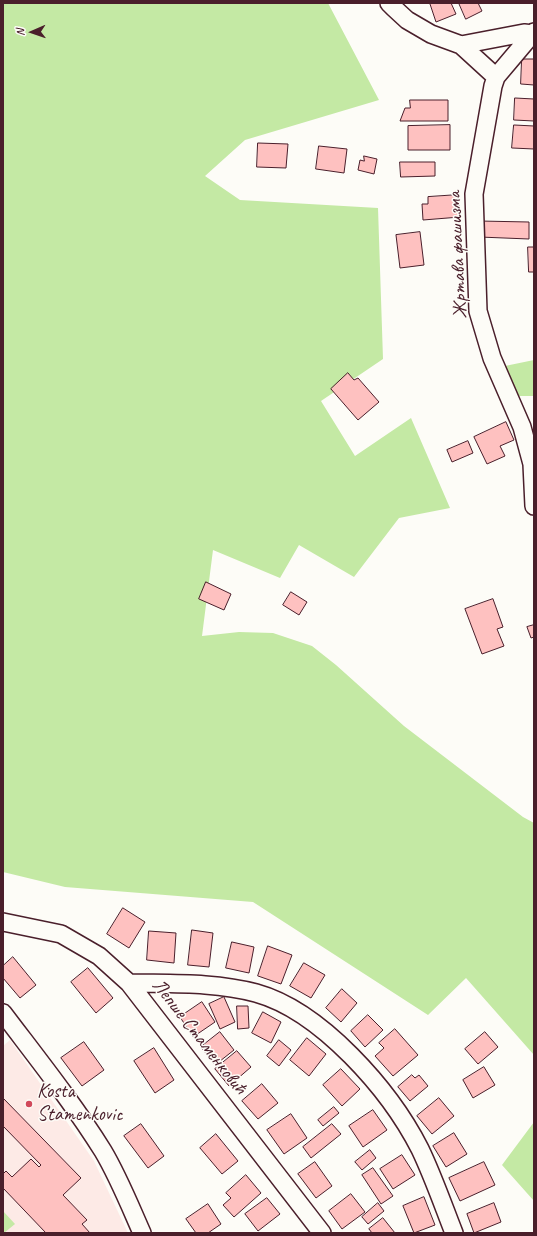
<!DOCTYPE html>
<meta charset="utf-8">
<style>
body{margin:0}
#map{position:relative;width:537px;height:1236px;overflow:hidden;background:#fdfcf7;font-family:Caveat,sans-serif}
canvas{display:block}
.frame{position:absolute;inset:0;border:4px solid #4a1f2b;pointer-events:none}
.north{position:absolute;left:12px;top:12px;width:40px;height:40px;-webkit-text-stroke:3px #fdfcf7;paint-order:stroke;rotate:268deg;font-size:11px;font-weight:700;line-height:16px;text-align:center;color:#4a1f2b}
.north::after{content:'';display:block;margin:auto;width:14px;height:18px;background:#4a1f2b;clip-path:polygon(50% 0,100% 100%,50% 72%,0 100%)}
</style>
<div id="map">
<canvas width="537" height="1236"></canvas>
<div class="frame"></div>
<div class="north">N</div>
</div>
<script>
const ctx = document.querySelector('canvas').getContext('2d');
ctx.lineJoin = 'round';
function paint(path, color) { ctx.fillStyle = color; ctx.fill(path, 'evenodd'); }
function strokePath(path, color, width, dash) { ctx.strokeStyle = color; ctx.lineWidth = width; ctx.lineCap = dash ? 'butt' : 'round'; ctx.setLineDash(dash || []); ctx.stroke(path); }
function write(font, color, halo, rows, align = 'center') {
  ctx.font = font + ' Caveat,sans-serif'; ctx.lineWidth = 3; ctx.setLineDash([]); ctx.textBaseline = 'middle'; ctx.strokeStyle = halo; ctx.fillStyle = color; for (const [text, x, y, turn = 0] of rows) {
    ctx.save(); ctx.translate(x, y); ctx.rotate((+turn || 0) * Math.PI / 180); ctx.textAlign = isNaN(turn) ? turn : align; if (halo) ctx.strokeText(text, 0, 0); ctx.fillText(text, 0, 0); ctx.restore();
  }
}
paint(new Path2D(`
 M10,1040L94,1161L128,1233H3V1046Z`), '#fdeae6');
paint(new Path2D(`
 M3,3H328L379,100L245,140L205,176L240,200L378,208L383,359L321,401L355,456L411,418L450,508L399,518L354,577L299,545L280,578L213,550L202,636L239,632L273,633L312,646L336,665L404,726L523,817L534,823V1055L466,978L428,1015L253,902L65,887L3,872Z
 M534,360V396H516L500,367Z
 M534,1122V1201L502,1165Z
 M3,1211L15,1224L4,1233H3Z`), '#c4e9a4');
const building = new Path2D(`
 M432,3H451L456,14L436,22L430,4Z
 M459,3H478L482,11L466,19Z
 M522,59H534V85L521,84Z
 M515,98L534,99V121L514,120Z
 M410,100H448V121H400L405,108H410Z
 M450,125V150H408V126Z
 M514,125L534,126V149L512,148Z
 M258,143L288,144L286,168L257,167Z
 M319,146L347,149L344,173L316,169Z
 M364,156L377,159L374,174L358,170L360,160L364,161Z
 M400,162H435V176L401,177Z
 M458,195L460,217L423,220L422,204H428V197Z
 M479,221L529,222V239L479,237Z
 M420,232L424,265L400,268L396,235Z
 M528,247H534V272H529Z
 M348,373L354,380L358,378L379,402L358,420L331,389Z
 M506,422L514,440L500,446L505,456L487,464L474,437Z
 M468,441L473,453L452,462L447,450Z
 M206,582L231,594L224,610L199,599Z
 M291,592L307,602L299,615L283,605Z
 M493,599L503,627L497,629L504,646L482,654L465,609Z
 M534,625V637L531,638L527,627Z
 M123,908L145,922L129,948L107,934Z
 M192,930L213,933L209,967L188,965Z
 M149,931L176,933L174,963L147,960Z
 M232,942L254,947L249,973L226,968Z
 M268,946L292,955L281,984L258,976Z
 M13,957L36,985L20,998L3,978V966Z
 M304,963L325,975L311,998L290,986Z
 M88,968L113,998L96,1013L71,982Z
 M342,989L357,1003L341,1022L326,1008Z
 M224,997L235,1022L220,1029L209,1004Z
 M202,1002L215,1022L193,1037L180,1017Z
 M237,1006H248L249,1028L238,1029Z
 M263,1012L281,1022L271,1043L252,1033Z
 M368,1015L383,1030L365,1047L351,1031Z
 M395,1029L418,1055L393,1076L375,1056L384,1048L379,1043Z
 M220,1032L234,1050L215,1065L201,1047Z
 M485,1032L498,1047L478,1064L465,1049Z
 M307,1038L326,1054L309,1076L290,1060Z
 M279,1040L291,1050L279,1066L267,1056Z
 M84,1042L104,1070L82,1086L61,1058Z
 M154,1048L174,1080L155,1093L134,1061Z
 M237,1051L251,1067L229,1086L215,1069Z
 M484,1067L495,1085L473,1098L463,1080Z
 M341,1069L360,1089L342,1106L323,1085Z
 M412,1075L415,1078L419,1075L428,1086L410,1101L398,1087Z
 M262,1084L278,1103L258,1119L242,1101Z
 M3,1098L81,1178L63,1195L87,1220L82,1224L90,1233H46L3,1188V1174L6,1171L12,1177L31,1159L39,1167L41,1165L3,1126Z
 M439,1098L454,1116L432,1134L417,1116Z
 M334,1107L339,1113L323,1126L318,1120Z
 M373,1110L387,1130L363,1147L349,1126Z
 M291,1114L307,1138L284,1154L267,1130Z
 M141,1124L164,1156L148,1168L124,1136Z
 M332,1124L341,1134L311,1158L303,1147Z
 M454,1133L467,1154L446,1167L433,1146Z
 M216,1134L238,1161L222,1174L200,1148Z
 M370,1150L376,1158L362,1170L355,1162Z
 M402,1155L415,1175L393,1189L380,1169Z
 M315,1162L332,1186L316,1198L298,1174Z
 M484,1162L495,1185L460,1201L449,1178Z
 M373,1168L393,1196L381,1204L362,1175Z
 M246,1175L261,1193L234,1217L223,1205L231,1198L226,1193Z
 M351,1194L365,1212L342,1229L329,1211Z
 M424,1197L435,1225L414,1233L403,1206Z
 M267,1198L280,1214L258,1231L245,1214Z
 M378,1203L384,1211L368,1224L362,1217Z
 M494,1203L501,1222L474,1233L467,1214Z
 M208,1204L221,1224L208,1233H196L186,1219Z
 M383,1218L395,1233H372L369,1229Z`);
paint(building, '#fec1c0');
strokePath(building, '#4a1f2b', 1);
const minor = new Path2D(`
 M389,3L394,8L407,20L431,34L461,45L496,77
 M534,32L496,77L493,86L474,194L478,311L492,358L522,427L532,464L534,506
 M461,45L524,33L533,34
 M3,922L61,934L99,956L129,983L322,1233
 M129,983C172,984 215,982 256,993C321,1011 390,1090 420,1149C433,1176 443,1205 454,1233
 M3,1013C37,1058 73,1103 103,1151C118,1176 130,1206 142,1233`);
strokePath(minor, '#4a1f2b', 20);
strokePath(minor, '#fdfcf7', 17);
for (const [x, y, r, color] of [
 [29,1104,4,"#d1495b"]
]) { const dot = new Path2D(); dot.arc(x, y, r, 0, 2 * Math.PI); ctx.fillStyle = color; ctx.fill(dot); strokePath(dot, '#fdfcf7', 1.5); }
write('20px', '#4a1f2b', '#fdfcf7', [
 ["Жртава фашизма",458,255,-93],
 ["Лепше Стаменковић",199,1037,52]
]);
write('20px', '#4a1f2b', '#fdfcf7', [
 ["Kosta",37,1092],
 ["Stamenkovic",37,1115]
], 'left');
</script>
